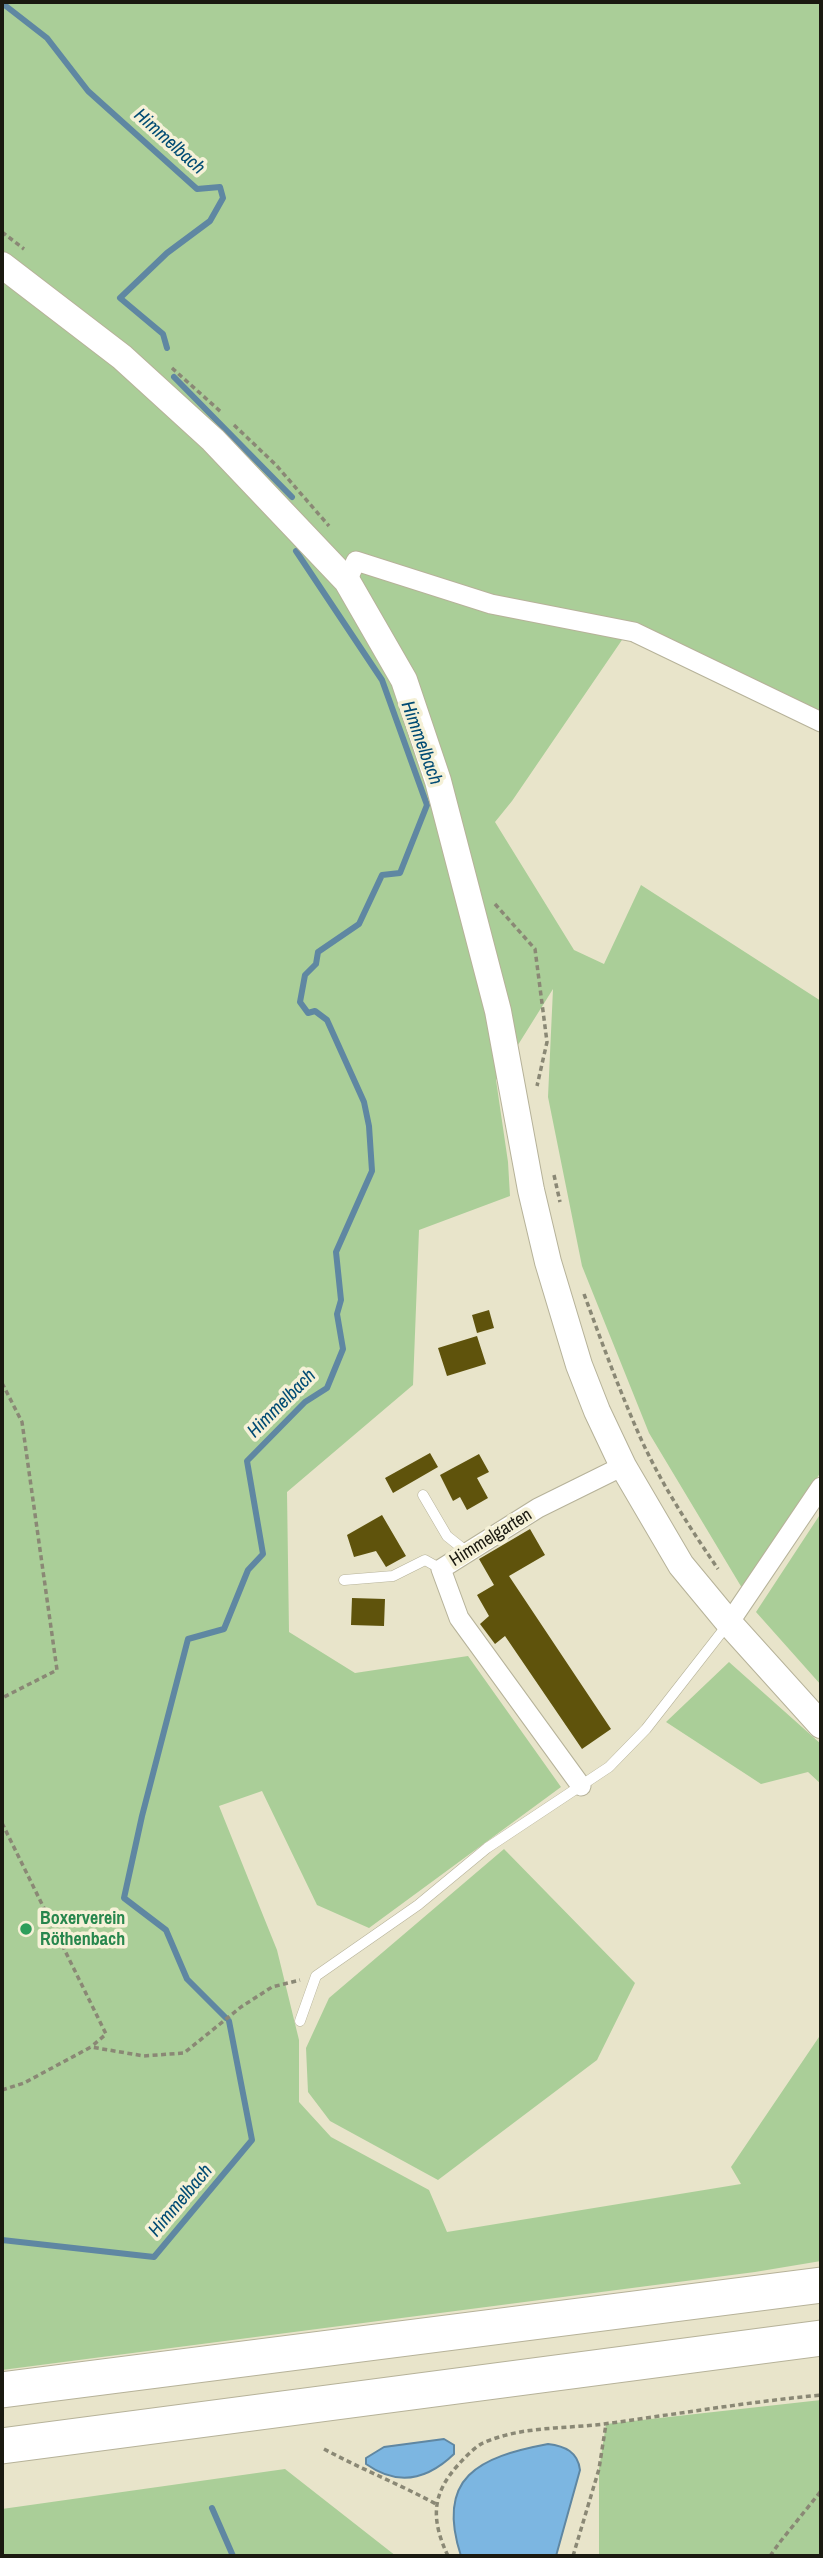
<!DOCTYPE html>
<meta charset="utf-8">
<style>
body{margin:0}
#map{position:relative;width:823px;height:2558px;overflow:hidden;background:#e8e4ca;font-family:"Archivo Narrow",sans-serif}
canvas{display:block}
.frame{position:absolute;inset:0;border:4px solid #1a1910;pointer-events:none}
</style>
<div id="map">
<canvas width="823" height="2558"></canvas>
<div class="frame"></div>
</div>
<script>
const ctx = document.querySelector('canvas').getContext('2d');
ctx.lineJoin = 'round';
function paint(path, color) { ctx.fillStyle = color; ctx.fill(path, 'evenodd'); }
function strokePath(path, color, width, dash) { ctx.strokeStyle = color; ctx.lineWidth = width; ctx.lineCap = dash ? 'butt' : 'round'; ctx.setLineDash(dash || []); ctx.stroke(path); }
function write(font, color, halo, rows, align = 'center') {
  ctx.font = font + ' "Archivo Narrow",sans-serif'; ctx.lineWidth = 7; ctx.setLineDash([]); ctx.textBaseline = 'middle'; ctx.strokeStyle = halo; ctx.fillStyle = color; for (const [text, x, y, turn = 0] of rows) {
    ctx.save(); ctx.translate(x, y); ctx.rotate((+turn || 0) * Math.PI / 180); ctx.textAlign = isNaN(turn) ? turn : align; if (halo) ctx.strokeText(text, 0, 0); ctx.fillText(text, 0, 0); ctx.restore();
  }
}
paint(new Path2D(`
 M2,2H821V713L624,637L512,801L495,822L574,950L604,964L641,885L821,1001V1472L742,1588L649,1433L582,1266L548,1097L553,989L496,1080L508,1162L510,1196L419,1230L413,1385L287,1492L289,1632L355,1673L468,1656L561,1787L369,1928L317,1905L262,1791L219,1806L277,1950L299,2040V2102L331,2137L429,2190L447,2232L741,2184L731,2167L821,2034V2261L755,2272L2,2370Z
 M821,1513V1685L756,1612Z
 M729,1662L821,1744V1784L808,1772L761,1784L666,1722Z
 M504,1849L635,1983L597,2060L438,2180L330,2121L308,2092L306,2048L329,1998Z
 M821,2400V2556H599V2469L606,2424Z
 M285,2469L396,2556H2V2509Z`), '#aace98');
const water = new Path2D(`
 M444,2439L454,2445V2454C427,2480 397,2486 366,2464V2458L384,2447Z
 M548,2444C565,2446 578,2452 580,2470L556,2556H461C435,2477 479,2457 548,2444Z`);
paint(water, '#7cb6e1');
strokePath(water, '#5f87a2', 2);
strokePath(new Path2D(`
 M2,3L47,38L88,91L197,189L220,187L223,198L210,221L167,253L120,298L163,334L167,348
 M174,377L292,497
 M226,2018L187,1979L166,1930L124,1898L142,1816L188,1639L224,1629L248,1570L263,1554L247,1461L305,1402L327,1388L343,1349L337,1314L341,1300L336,1252L372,1171L369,1126L364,1102L327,1020L315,1011L308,1013L300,1002L305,975L316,964L318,952L359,924L382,875L400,873L427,805L382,680L296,551
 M2,2240L154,2257L252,2140L229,2021
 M212,2508L233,2556`), '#5f87a2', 6);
paint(new Path2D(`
 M489,1310L494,1328L477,1333L472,1315Z
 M477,1336L486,1364L447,1376L438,1348Z
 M430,1453L438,1467L393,1493L385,1478Z
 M479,1454L489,1472L477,1478L488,1498L467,1510L460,1497L453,1501L440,1475Z
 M382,1515L406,1556L386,1567L376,1551L354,1557L347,1535Z
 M530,1529L545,1555L509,1576L611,1729L582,1749L505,1636L495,1644L480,1624L489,1616L477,1595L494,1585L479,1559Z
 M352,1598L385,1599L384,1626L351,1625Z`), '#5f530c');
const lane = new Path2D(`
 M423,1495L447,1536L467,1552
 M344,1580L393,1576L425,1560L441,1569
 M300,2021L316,1976L418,1905L487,1848L609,1767L646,1729L728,1624`);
const street = new Path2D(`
 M347,581L356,561L491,604L634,632L821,722
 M729,1623L821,1487
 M581,1786L459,1618L441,1569L538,1508L623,1466`);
const secondary = new Path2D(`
 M2,265L122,357L213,440L347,581L404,680L438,781L498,1011L531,1190L548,1262L579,1365L597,1411L623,1466L681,1565L729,1623L821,1725`);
const highway = new Path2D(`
 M2,2390L821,2285
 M2,2446L821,2338`);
strokePath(lane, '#b6b299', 11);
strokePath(street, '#b6b299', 21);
strokePath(secondary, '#b6b299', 28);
strokePath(highway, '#b6b299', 37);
strokePath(new Path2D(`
 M2,232L24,249
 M172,368L221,412
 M234,425L276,465L329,526
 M495,904L535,949L547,1042L537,1086
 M554,1175L560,1202
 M584,1294C602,1343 620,1392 641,1439C662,1485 690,1528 718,1569
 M2,1383L22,1422L57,1670L2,1698
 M2,1823L106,2034L91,2047
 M2,2090L24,2083L91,2047L144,2056L184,2053L241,2007L272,1987L300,1980
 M324,2449C361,2469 399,2484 436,2504
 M448,2556C431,2520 431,2494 459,2464C465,2457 475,2447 483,2443C521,2426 564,2429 604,2424C677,2414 748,2402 821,2395
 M573,2556L599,2469L606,2424
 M770,2556L780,2542L821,2491`), '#8a8875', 3.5, [5, 3.5]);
strokePath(lane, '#fff', 10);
strokePath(street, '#fff', 19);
strokePath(secondary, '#fff', 26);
strokePath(highway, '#fff', 35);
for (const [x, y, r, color] of [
 [26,1929,7,"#2e9e5b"]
]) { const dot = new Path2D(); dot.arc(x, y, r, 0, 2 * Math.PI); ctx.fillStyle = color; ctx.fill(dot); strokePath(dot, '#f5f1d7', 2.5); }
write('18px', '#1a1910', '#f5f1d7', [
 ["Himmelgarten",491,1538,-32]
]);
write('bold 18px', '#27864d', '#f5f1d7', [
 ["Boxerverein",40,1919],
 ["Röthenbach",40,1940]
], 'left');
write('italic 19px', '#004b73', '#f5f1d7', [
 ["Himmelbach",169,142,42],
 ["Himmelbach",421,743,70],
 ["Himmelbach",282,1404,-45],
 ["Himmelbach",181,2201,-50]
]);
</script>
